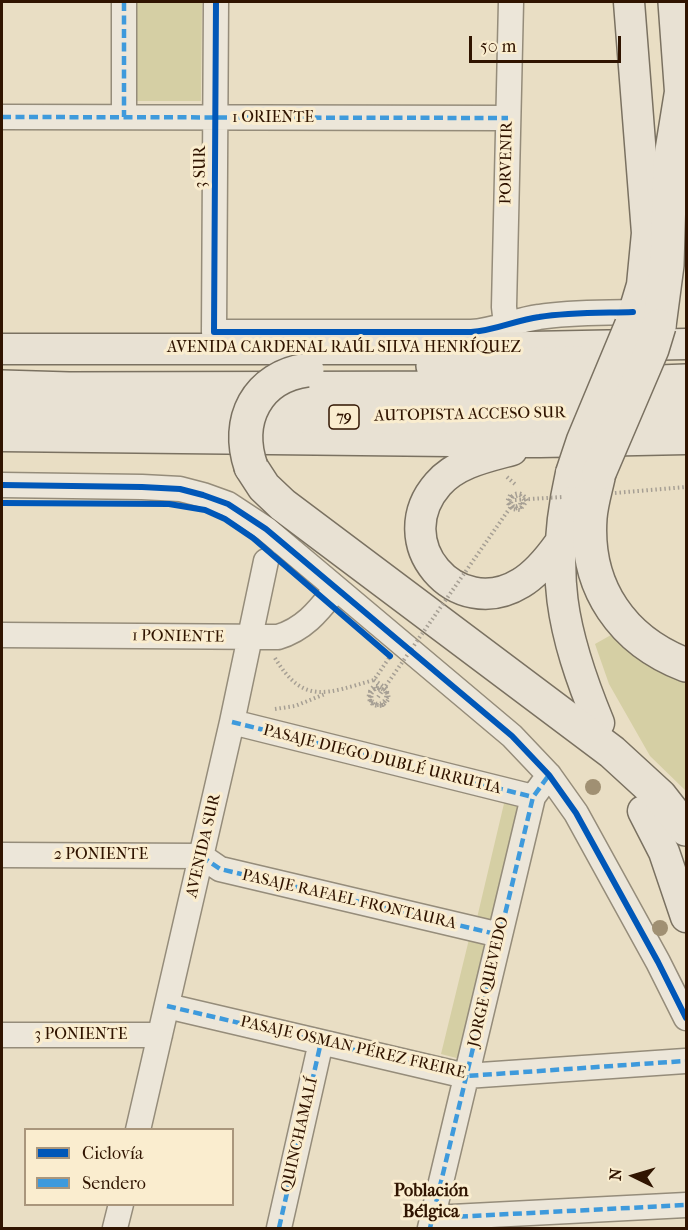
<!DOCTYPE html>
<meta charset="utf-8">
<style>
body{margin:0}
#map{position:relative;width:688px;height:1230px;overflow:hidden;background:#e9dec4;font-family:"IM FELL French Canon",serif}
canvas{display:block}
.frame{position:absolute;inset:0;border:3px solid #301400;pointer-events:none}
.legend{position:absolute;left:24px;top:1128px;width:210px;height:78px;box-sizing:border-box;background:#faedcf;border:2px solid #a9967c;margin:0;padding:8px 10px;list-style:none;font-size:18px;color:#301400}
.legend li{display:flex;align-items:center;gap:12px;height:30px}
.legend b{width:30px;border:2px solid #a9967c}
.north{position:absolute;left:604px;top:1146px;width:60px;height:60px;-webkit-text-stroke:4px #faedcf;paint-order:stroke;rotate:275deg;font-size:16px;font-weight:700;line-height:24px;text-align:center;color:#301400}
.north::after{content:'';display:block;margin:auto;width:21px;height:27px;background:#301400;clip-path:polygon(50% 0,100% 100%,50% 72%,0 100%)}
.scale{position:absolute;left:469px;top:36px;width:152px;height:27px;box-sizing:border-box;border:3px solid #301400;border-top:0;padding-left:8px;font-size:18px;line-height:21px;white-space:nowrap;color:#301400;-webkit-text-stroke:4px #faedcf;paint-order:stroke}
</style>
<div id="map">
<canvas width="688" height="1230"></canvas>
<div class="frame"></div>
<ul class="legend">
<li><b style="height:8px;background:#0057b8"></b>Ciclovía</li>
<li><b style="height:8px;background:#3e9adc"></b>Sendero</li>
</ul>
<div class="north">N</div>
<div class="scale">50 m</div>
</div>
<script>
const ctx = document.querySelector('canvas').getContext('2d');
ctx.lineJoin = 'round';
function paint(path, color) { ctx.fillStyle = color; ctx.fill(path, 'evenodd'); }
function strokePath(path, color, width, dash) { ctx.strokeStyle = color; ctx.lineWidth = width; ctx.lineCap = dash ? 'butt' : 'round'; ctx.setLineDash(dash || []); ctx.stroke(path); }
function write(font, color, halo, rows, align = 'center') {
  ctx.font = font + ' "IM FELL French Canon",serif'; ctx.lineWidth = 6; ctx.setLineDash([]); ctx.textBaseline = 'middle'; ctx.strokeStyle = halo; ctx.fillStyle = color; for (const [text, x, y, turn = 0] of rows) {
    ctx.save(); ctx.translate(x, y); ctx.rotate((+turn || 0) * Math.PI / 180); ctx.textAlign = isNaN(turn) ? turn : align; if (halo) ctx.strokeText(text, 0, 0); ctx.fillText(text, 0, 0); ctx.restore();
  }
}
paint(new Path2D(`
 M133,2H202L201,101H132Z
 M611,635C632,657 658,672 686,683V791L650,756L609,684L595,644Z
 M506,795L533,802L504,924L477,918Z
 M471,931L498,938L468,1061L441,1054Z`), '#d5cfa4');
const minor = new Path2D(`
 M124,2V117
 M216,2L214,332H471C494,331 516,320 539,317C570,312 602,313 633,312
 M2,117L508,118
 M506,324L504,307L511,2
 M2,485L142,487L180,489L203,495L228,504L266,529L512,736L549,775L576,813L658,962L686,1018
 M2,635L278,637C305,629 319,610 336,589
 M232,722L533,797
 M2,855L201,856L220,869L500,935
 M167,1006L466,1076L685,1061
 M2,1035H160
 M138,1130L232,722L266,561
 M432,1218L686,1205
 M115,1228L121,1204
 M279,1228L321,1042
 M430,1228L533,797L549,775`);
const major = new Path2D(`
 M629,2L647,233L642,285L630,325
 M2,349H425L686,344
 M2,436L540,442L686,439
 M512,450C486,457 456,463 438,484C387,542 456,623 521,583C536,574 549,558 559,544
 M571,473C549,571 561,631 599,723
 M643,811L664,852L686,917`);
const highway = new Path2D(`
 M675,2L683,112
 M659,326L667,265L670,163L682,89
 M433,366L583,363
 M2,387L69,389L502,388L686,381
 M2,415L500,417L686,409
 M251,467L264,487L283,505L612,752L660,796L686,829
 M599,473C596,488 591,503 590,518C585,588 623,641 686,665`);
strokePath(minor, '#958c7a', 27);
strokePath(major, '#7a7161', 33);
strokePath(highway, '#7a7161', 36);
strokePath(new Path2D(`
 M507,477L517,486
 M510,495L507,502L512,509L520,510L527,501C523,490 511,491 509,503L514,509L521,507L524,500L520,495L513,497L511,503L514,507L520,505L521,500
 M275,658C304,706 327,693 374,680L389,658
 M374,680L386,688L389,698C380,716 359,700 374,686C381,686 386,689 388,696L383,705H375L370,700V692L376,688C383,688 387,691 386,698C383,704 378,706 372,701L371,694L375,689L382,690
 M275,709L295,706L325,694`), '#a69f94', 4, [1.5, 3]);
strokePath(minor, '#ece6d9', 24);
strokePath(major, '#e8e1d3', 30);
strokePath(highway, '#e8e1d3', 33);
const majorBridge = new Path2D(`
 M571,473L582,440L630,325`);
const highwayBridge = new Path2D(`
 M251,467C235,420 257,377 307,370
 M599,473L652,349L659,326`);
strokePath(majorBridge, '#7a7161', 33, []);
strokePath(highwayBridge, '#7a7161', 36, []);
strokePath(new Path2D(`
 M615,493L686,487
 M515,500L562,497
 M378,697L512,505`), '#a69f94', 4, [1.5, 3]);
strokePath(majorBridge, '#e8e1d3', 30);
strokePath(highwayBridge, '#e8e1d3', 33);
strokePath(new Path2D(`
 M124,2V117
 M2,117L508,118
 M232,722L533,797
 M201,856L220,869L500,935
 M167,1006L466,1076L685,1061
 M432,1218L686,1205
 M279,1228L321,1042
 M430,1228L533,797L549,775`), '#3e9adc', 4.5, [9, 4.5]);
strokePath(new Path2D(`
 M216,2L214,332H471C494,331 516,320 539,317C570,312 602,313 633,312
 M2,485L142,487L180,489L203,495L228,504L266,529L512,736L549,775L576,813L658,962L686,1018
 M2,503L169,504L205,510L225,519L253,538L390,656`), '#0057b8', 6);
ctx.fillStyle = '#a09073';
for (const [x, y] of [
 [593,787],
 [660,928]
]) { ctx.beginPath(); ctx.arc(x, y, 8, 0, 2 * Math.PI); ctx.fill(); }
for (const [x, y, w] of [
 [344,417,30]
]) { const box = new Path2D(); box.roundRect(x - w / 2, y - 12, w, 24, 4.5); ctx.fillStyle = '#faedcf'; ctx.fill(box); strokePath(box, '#301400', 1.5); }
write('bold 15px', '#301400', null, [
 ["79",344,417]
]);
write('16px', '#301400', '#faedcf', [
 ["1 ORIENTE",273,118],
 ["PORVENIR",507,163,-89],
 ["3 SUR",201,167,-90],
 ["AVENIDA CARDENAL RAÚL SILVA HENRÍQUEZ",344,348],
 ["AUTOPISTA ACCESO SUR",470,415,-1],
 ["1 PONIENTE",178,637,1],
 ["PASAJE DIEGO DUBLÉ URRUTIA",382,760,14],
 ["AVENIDA SUR",204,846,-77],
 ["2 PONIENTE",101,855],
 ["PASAJE RAFAEL FRONTAURA",349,900,13],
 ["JORGE QUEVEDO",489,982,-77],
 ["3 PONIENTE",81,1035],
 ["PASAJE OSMAN PÉREZ FREIRE",353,1048,13],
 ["QUINCHAMALÍ",300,1135,-77]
]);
write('bold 18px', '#301400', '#faedcf', [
 ["Población",431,1192],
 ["Bélgica",431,1213]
]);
</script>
